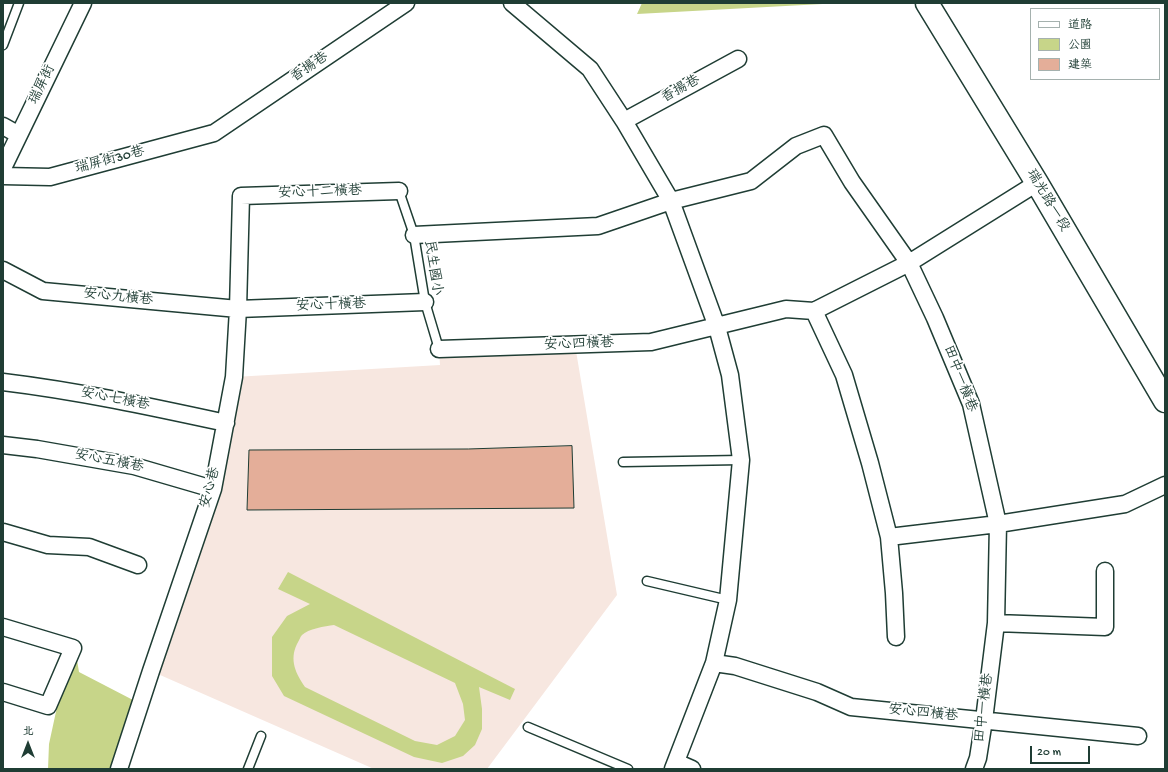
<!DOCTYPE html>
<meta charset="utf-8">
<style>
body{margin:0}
#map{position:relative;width:1168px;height:772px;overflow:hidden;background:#fff;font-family:"Gochi Hand","LXGW WenKai TC",sans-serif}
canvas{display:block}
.frame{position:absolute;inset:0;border:4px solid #1f3d34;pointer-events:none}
.legend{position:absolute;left:1030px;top:8px;width:130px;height:72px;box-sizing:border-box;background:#fff;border:1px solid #a5b1ae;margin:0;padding:5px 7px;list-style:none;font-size:12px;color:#1f3d34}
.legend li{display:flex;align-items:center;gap:8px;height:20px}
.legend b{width:20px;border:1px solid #a5b1ae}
.north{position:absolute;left:8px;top:724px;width:40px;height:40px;-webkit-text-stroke:3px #fff;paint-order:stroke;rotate:0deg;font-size:11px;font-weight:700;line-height:16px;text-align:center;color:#1f3d34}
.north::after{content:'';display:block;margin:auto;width:14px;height:18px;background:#1f3d34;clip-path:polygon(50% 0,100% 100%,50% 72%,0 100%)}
.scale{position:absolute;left:1030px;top:746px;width:60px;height:18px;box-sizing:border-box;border:2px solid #1f3d34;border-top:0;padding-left:5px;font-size:12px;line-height:14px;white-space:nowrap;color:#1f3d34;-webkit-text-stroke:3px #fff;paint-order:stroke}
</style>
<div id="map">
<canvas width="1168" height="772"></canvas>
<div class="frame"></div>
<ul class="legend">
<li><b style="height:5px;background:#fff"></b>道路</li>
<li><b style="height:11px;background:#c7d589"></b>公園</li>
<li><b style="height:11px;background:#e4ae99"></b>建築</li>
</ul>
<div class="north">北</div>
<div class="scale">20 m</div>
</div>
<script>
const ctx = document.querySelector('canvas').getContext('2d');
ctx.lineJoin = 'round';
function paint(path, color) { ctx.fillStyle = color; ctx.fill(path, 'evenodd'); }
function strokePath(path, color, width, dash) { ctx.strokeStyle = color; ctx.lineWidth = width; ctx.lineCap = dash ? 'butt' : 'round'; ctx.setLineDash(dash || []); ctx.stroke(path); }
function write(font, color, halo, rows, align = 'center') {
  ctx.font = font + ' "Gochi Hand","LXGW WenKai TC",sans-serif'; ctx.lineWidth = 3.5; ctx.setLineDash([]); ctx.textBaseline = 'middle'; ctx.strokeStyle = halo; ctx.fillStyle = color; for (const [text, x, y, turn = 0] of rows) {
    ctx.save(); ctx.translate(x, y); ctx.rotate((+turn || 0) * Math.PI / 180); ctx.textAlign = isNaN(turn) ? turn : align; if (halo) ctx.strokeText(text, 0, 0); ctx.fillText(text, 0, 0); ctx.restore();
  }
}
paint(new Path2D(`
 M575,345L617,595L487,769H374L151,671L181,583L234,377L440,365L439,349Z`), '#f7e7e0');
paint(new Path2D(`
 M642,3H841L637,14Z
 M288,572L515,689L510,700L479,687L482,709V729L475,745L463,756L442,763L414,757L284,696L272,676V637L287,616L310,604L278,589ZM334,625L455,683L463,704L465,720L455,736L437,745L415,741L305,687C296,674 289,660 297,644C299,641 300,637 302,635C308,629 325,626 334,625Z
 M77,660L79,672L133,700L111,769H48L49,744L57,707Z`), '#c7d589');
const building = new Path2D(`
 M572,446L574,508L247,510L249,450L468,449Z`);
paint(building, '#e4ae99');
strokePath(building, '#1f3d34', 1);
const lane = new Path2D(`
 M3,45L19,3
 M399,191L414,235L425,302L439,349
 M623,462L741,460
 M647,581L728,600
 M528,727L628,769
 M248,769L261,736`);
const street = new Path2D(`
 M512,3L590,69L624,121L671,201L717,327L730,375L741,460L728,600L714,663L673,769
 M624,121L738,59
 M3,126L19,135
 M3,168L83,3
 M3,176L50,177L214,133L406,3
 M414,235L598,226L671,201L751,181L796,146L824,135L852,182L909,263L935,318L971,404L998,524L996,623L984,720L978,758L974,769
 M3,270L43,291L238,309L425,302
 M814,311L844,375L870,463L889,537L894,593L896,637
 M439,349L651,342L786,309L814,311L909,263L1037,183
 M3,382C78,391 152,407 226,423
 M3,445L37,449L134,466L213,489
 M3,532L48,545L89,547L138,565
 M889,537L998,524L1125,504L1165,485
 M996,623L1105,627V571
 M3,627L73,648L48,706L3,692
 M714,663L735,666L817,692L851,707L1138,736
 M676,762L692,769
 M119,769L151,671L213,489L234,377L238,309L241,196L399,191`);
const secondary = new Path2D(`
 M927,3L1037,183L1165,401`);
strokePath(lane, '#1f3d34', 11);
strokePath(street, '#1f3d34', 19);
strokePath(secondary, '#1f3d34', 25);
strokePath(lane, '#fff', 8);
strokePath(street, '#fff', 16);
strokePath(secondary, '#fff', 22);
write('14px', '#1f3d34', '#fff', [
 ["香揚巷",310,68,-34],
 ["瑞屏街",43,85,-64],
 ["香揚巷",681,90,-29],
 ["瑞屏街30巷",110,161,-15],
 ["安心十二橫巷",320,193,-2],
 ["瑞光路一段",1047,201,59],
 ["民生國小",432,268,81],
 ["安心九橫巷",118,298,6],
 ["安心十橫巷",331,306,-2],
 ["安心四橫巷",579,345,-2],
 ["田中一橫巷",959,379,69],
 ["安心七橫巷",115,400,11],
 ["安心五橫巷",109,462,11],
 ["安心巷",211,488,-75],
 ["田中一橫巷",985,708,-83],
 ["安心四橫巷",923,714,6]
]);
</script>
